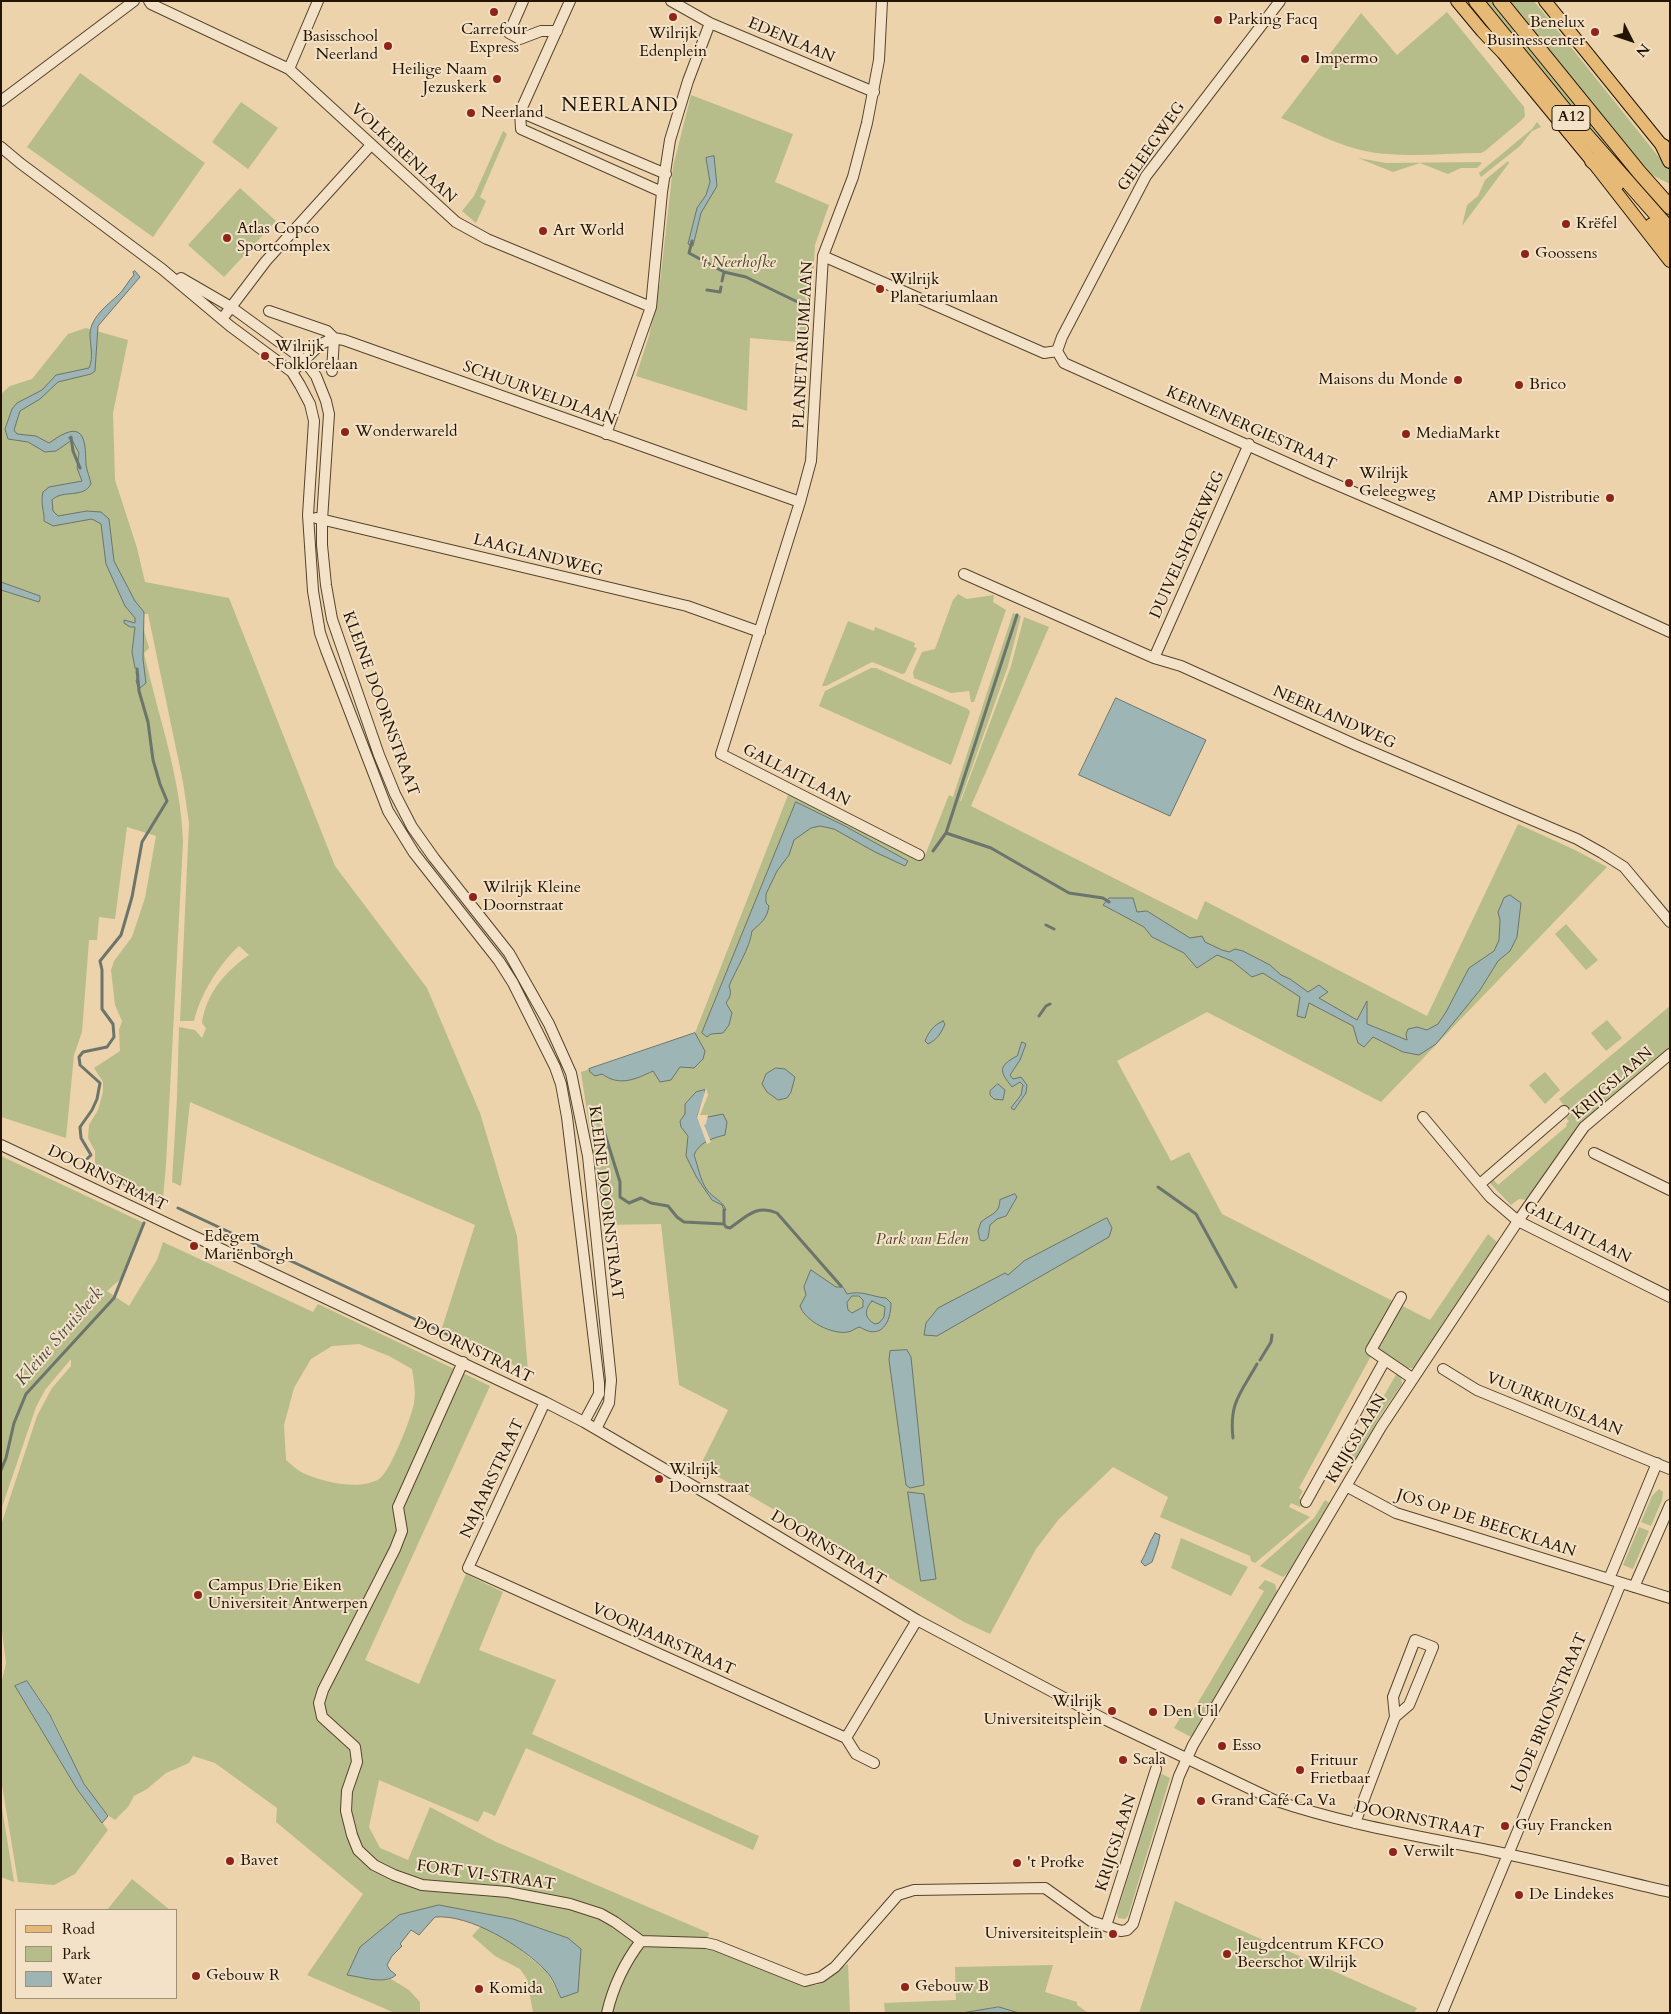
<!DOCTYPE html>
<meta charset="utf-8">
<style>
body{margin:0}
#map{position:relative;width:1671px;height:2014px;overflow:hidden;background:#ecd3ab;font-family:Cardo,serif}
canvas{display:block}
.frame{position:absolute;inset:0;border:2px solid #231401;pointer-events:none}
.legend{position:absolute;left:15px;top:1909px;width:162px;height:90px;box-sizing:border-box;background:#f3e2c8;border:1px solid #a09078;margin:0;padding:6px 9px;list-style:none;font-size:15px;color:#231401}
.legend li{display:flex;align-items:center;gap:10px;height:25px}
.legend b{width:25px;border:1px solid #a09078}
.north{position:absolute;left:1606px;top:15px;width:50px;height:50px;-webkit-text-stroke:4px #f3e2c8;paint-order:stroke;rotate:131deg;font-size:14px;font-weight:700;line-height:20px;text-align:center;color:#231401}
.north::after{content:'';display:block;margin:auto;width:18px;height:22px;background:#231401;clip-path:polygon(50% 0,100% 100%,50% 72%,0 100%)}
</style>
<div id="map">
<canvas width="1671" height="2014"></canvas>
<div class="frame"></div>
<ul class="legend">
<li><b style="height:6px;background:#e6ba76"></b>Road</li>
<li><b style="height:14px;background:#b6bc8a"></b>Park</li>
<li><b style="height:14px;background:#9db5b4"></b>Water</li>
</ul>
<div class="north">N</div>
</div>
<script>
const ctx = document.querySelector('canvas').getContext('2d');
ctx.lineJoin = 'round';
function paint(path, color) { ctx.fillStyle = color; ctx.fill(path, 'evenodd'); }
function strokePath(path, color, width, dash) { ctx.strokeStyle = color; ctx.lineWidth = width; ctx.lineCap = dash ? 'butt' : 'round'; ctx.setLineDash(dash || []); ctx.stroke(path); }
function write(font, color, halo, rows, align = 'center') {
  ctx.font = font + ' Cardo,serif'; ctx.lineWidth = 4; ctx.setLineDash([]); ctx.textBaseline = 'middle'; ctx.strokeStyle = halo; ctx.fillStyle = color; for (const [text, x, y, turn = 0] of rows) {
    ctx.save(); ctx.translate(x, y); ctx.rotate((+turn || 0) * Math.PI / 180); ctx.textAlign = isNaN(turn) ? turn : align; if (halo) ctx.strokeText(text, 0, 0); ctx.fillText(text, 0, 0); ctx.restore();
  }
}
paint(new Path2D(`
 M1482,1H1491L1583,115L1670,215V224L1579,121Z
 M1507,1H1534L1670,171V184L1654,176L1641,166Z
 M1447,12L1524,107L1525,116L1523,119L1485,151L1481,153C1445,153 1406,158 1370,152C1340,147 1310,130 1281,118L1361,13L1397,55Z
 M80,73L205,163L153,237L27,147Z
 M691,95L793,134L775,182L829,205L815,245L809,343L750,338L747,411L636,376L649,336L660,283L673,167Z
 M241,102L278,128L248,169L212,142Z
 M1537,122L1541,127L1532,131L1520,146L1481,177L1479,173L1532,129Z
 M503,131L507,134L480,197L486,201L476,223L462,211L474,196Z
 M1358,158L1386,163L1480,162L1482,163L1477,168H1461L1448,174L1420,163L1393,172Z
 M1508,161L1509,163L1462,226L1467,205L1478,196L1485,180Z
 M240,188L276,221L224,277L188,245Z
 M86,328L128,340L113,413L115,480L137,548L145,582L229,598L335,866L427,988L480,1113L517,1236L528,1372L441,1331L475,1225L190,1102L181,1186L172,1182L177,1098L179,1027L195,1030L202,1038L206,1028L202,1023C206,993 226,971 249,955L239,946C219,964 200,995 194,1021H180L189,823L183,782L148,614H139L149,648L144,653C158,716 181,777 183,842L166,1165L163,1198L95,1166V1151L88,1138L89,1125L98,1110L103,1092V1082L94,1068L120,1051L119,1030L122,1021L115,1005L111,970L114,961L132,937L145,898L156,836L127,827L115,919L99,917L97,940H89L82,1032L74,1055L66,1138L1,1117V394L10,386L32,379L68,334Z
 M958,594L967,599L994,595L993,602L1006,610L974,702H971L969,691L951,693L914,678L913,672L922,652L935,649L953,600Z
 M1013,613L1021,616L1008,666L960,801H961L1011,666L1024,617L1049,627L971,806L1197,920L1205,901L1427,1016L1518,824L1575,850L1607,867L1381,1102L1207,1012L1117,1061L1171,1161L1189,1152L1222,1214L1430,1320L1488,1234L1497,1242L1414,1368H1406L1371,1356L1299,1488L1303,1491L1299,1498L1304,1501L1300,1507L1291,1503L1289,1507L1310,1517L1255,1563L1251,1561L1250,1556L1160,1517L1168,1497L1113,1467L1059,1519L1036,1549L990,1634L964,1622L700,1466L728,1410L679,1385L661,1224L604,1225L581,1072L695,1033L790,790L924,858L949,795L953,797Z
 M848,621L874,631L875,627L915,643L914,647L917,648L905,673L902,674L872,662L826,686H822Z
 M871,668H876L968,709L970,712L951,765L819,706L825,691Z
 M1566,924L1598,960L1586,970L1555,934Z
 M1670,1006V1049L1580,1123L1528,1200L1519,1199L1511,1205L1489,1182L1493,1179L1498,1185L1567,1126L1566,1124L1569,1121L1566,1118L1571,1114L1559,1099Z
 M1607,1020L1622,1038L1606,1051L1591,1033Z
 M1545,1072L1560,1090L1545,1104L1529,1085Z
 M1,1156L144,1223L124,1276L107,1291L129,1306L157,1260L163,1242L313,1312L318,1304L490,1386L365,1660L419,1684L466,1574L503,1592L479,1650L556,1680L532,1734L759,1836L753,1850L526,1748L495,1816L484,1811L478,1822L379,1780L369,1827L380,1848L408,1860L430,1807L496,1842L709,1933L706,1943L712,1950L804,1986L817,1985L830,1978L840,1968L848,1964L850,2013H533L527,1979L520,1969L495,1956L472,1936L481,1926L512,1943L547,1972L561,1998L568,1938L513,1919L439,1905L347,1974L385,1980L391,1979L409,1990L420,2002V2013H395L307,1975L363,1894L276,1822L277,1808L215,1763L193,1756L189,1763L166,1773L147,1789L134,1796L128,1807L115,1820C87,1804 67,1744 51,1716C44,1704 35,1692 27,1681L15,1686L77,1789L108,1830L75,1874L54,1885L18,1882L1,1779V1685L6,1663L1,1623V1525L37,1416L52,1388L71,1366V1359L45,1390L36,1407L1,1510ZM359,1344L389,1356L412,1369C414,1381 416,1391 414,1403C412,1416 390,1473 379,1479C359,1491 321,1482 301,1472C296,1469 291,1464 286,1460L284,1425L294,1388L311,1359L332,1346Z
 M1397,1373L1401,1376L1402,1384L1380,1416L1353,1463L1347,1460Z
 M1659,1489L1663,1492L1662,1500L1651,1526L1641,1522L1652,1496Z
 M1325,1500L1329,1503L1288,1573L1283,1577L1260,1566L1314,1518Z
 M1639,1527L1649,1531L1633,1569L1623,1565Z
 M1181,1538L1248,1567L1231,1596L1171,1568Z
 M1265,1580L1275,1584L1277,1592L1191,1737L1174,1728L1183,1713L1190,1716L1264,1591L1258,1588Z
 M1160,1773L1170,1778L1128,1916L1125,1919L1118,1918L1117,1913Z
 M1,1802L14,1882L1,1877Z
 M132,1879L170,1910H107Z
 M1175,1901L1417,2008L1414,2013H1139Z
 M1053,1965L1045,1992L1077,2002V2005L1088,2013H1019L998,2007L962,2013H885L884,2003L956,2000L955,1967Z`), '#b6bc8a');
const water = new Path2D(`
 M714,156L717,186L701,213L693,246L688,244L697,208L706,195L710,182L706,158Z
 M135,271L140,277L98,326L95,371L91,374L58,382L40,399L20,411L14,430L17,434L36,436L49,443C54,440 60,435 66,433C88,424 85,453 86,465C87,471 90,478 91,484C83,499 63,489 52,500L53,511L58,516L87,511L101,512L109,519L114,561L135,601L144,612L143,659L146,683L139,689L136,681L139,674H136L137,669L135,668L132,652L135,627H130L124,623V620L135,623V618L125,606L106,564L101,524L92,519L53,526L44,521C45,514 40,503 43,492L49,487L82,481L77,468L79,453L72,440L56,451L45,452L28,442L8,439L5,429L12,409L17,403L42,390L56,375L89,368C94,357 90,345 90,334C91,315 110,304 122,291C126,286 129,280 134,275L133,272Z
 M1,582L40,596V599L39,602L1,590Z
 M1116,698L1206,740L1170,816L1079,775Z
 M796,802L843,825L908,861L905,866L875,852L834,829L820,826L811,828L794,840L789,855L777,871L766,894V903L769,906C767,919 761,923 752,931C750,948 736,969 729,986C732,993 730,997 726,1003L732,1013L729,1025L723,1033L711,1034L707,1037L702,1033Z
 M1510,895L1521,903L1517,937L1510,951L1498,961L1480,990L1436,1044L1419,1055L1403,1052L1373,1037L1364,1047L1358,1043L1353,1026L1309,1003L1305,1018L1297,1016L1300,997L1263,973L1252,977L1232,961L1217,955L1197,968L1184,953L1152,937L1144,927L1103,905L1109,898H1133L1137,912L1147,911L1190,938L1202,936L1205,942L1222,950L1229,952L1235,949L1243,951L1270,965L1281,975L1290,979L1308,992L1319,985L1328,992L1319,998L1357,1020L1367,1001V1024L1407,1040L1406,1034L1408,1029L1417,1027L1427,1030L1438,1024L1446,1012L1469,968L1494,951L1499,940L1500,920L1498,912L1504,898Z
 M943,1021L945,1024C941,1033 938,1039 928,1044L925,1041C929,1031 934,1025 943,1021Z
 M695,1033L705,1051L703,1059L694,1068L680,1067L671,1080L660,1082L653,1071C636,1079 620,1087 602,1074L595,1076L590,1072L589,1069Z
 M1022,1042L1026,1044L1020,1060L1010,1075L1013,1079L1021,1077L1027,1085L1026,1093L1014,1110L1011,1108L1021,1095L1023,1085L1020,1082L1012,1087C999,1071 998,1066 1017,1056Z
 M776,1068L785,1069L795,1077L791,1092L787,1098L778,1100L767,1092L762,1084L766,1074Z
 M998,1084L1005,1090L1003,1100L994,1099L990,1095V1091Z
 M705,1090V1094L697,1117H708L723,1114L727,1122L725,1135C713,1138 699,1142 694,1155C698,1166 700,1180 707,1190C713,1198 723,1201 726,1210H724L722,1205L712,1200L697,1178L686,1156L688,1136L681,1127L680,1121L685,1114V1104L696,1092Z
 M1015,1194L1017,1197L1006,1216L997,1219L990,1225L988,1238L984,1241L980,1240L978,1231L981,1222C990,1214 1000,1214 1000,1200Z
 M1107,1218L1112,1228L1109,1237L937,1336L924,1335L926,1323L938,1308L1005,1273L1008,1275L1024,1261Z
 M811,1270L836,1287H843L847,1294C862,1290 872,1297 886,1298L891,1303C891,1322 881,1341 860,1327C855,1328 853,1331 848,1332C832,1335 805,1321 800,1306L806,1295L804,1287ZM852,1296H859L863,1300V1307L852,1313L848,1310L847,1303ZM872,1301L885,1307L884,1317L879,1323L875,1324C864,1318 864,1310 872,1301Z
 M907,1350L911,1357L924,1485L910,1488L906,1485L889,1360L890,1351Z
 M908,1492L924,1494L936,1579L921,1581Z
 M1155,1533L1160,1535L1158,1545L1152,1562L1145,1566L1141,1562C1147,1552 1149,1542 1155,1533Z
 M27,1681L50,1715L84,1784L108,1816L102,1823L77,1789L15,1686Z
 M439,1905L513,1919L568,1938L581,1949L578,1992L561,1998C557,1990 553,1978 546,1971C522,1946 470,1914 435,1917L419,1935L411,1930L400,1944L402,1946L392,1956L387,1965L390,1970L396,1975C385,1985 362,1977 347,1975L360,1947L399,1915Z
 M999,2007L1019,2013H962Z`);
paint(water, '#9db5b4');
strokePath(water, '#6c756c', 1);
paint(new Path2D(`
 M706,1088L708,1095L700,1115H708L706,1124L704,1125L711,1142L707,1144L697,1117Z`), '#ecd3ab');
strokePath(new Path2D(`
 M692,241L689,253L724,272L746,277L810,308
 M722,281L724,272
 M707,290L720,292L721,287
 M70,438L71,437L73,451L80,468
 M137,669L139,691L148,722L153,760L160,784L167,801L142,842L132,897L121,935L100,961L102,970V1009L113,1024L114,1037L107,1047L83,1052L79,1057L80,1065L100,1083L97,1099L92,1110L80,1127L81,1138L91,1155L87,1159L88,1166L155,1199L153,1203
 M946,833L991,848L1069,893L1103,898L1109,902
 M933,851L946,833L1017,615
 M1046,925L1054,929
 M1039,1016L1046,1006L1050,1004
 M604,1131L620,1182V1197L629,1203L641,1198L651,1203L668,1206L677,1217L684,1222L724,1224
 M1158,1187L1196,1214L1236,1287
 M155,1199L163,1202
 M178,1208L470,1345
 M724,1210V1224L726,1227L730,1228C747,1216 757,1204 777,1213L841,1286
 M1260,1360L1271,1342L1272,1335
 M1233,1438C1229,1402 1241,1393 1257,1364
 M1,1470L6,1458L14,1423L26,1394L114,1298L144,1223`), '#6c756c', 3);
const minor = new Path2D(`
 M149,1L151,4L289,69L456,222L487,239L651,307
 M523,1L509,33L520,39L541,31H557
 M570,1L520,112L521,129L662,192
 M671,1L710,23L874,92
 M882,1L879,60L867,123L853,177L823,256L811,461L800,502L721,754L919,855
 M289,69L318,1
 M1,101L134,1
 M520,112L666,174
 M1,147L20,163L162,269L230,326L292,372L300,385L310,404L314,421L308,515L313,591L320,633L326,650L388,811L414,853L499,961L513,983L555,1067L561,1084L567,1117L599,1383V1394L584,1422
 M823,256L1044,353L1057,351
 M181,278L231,307L304,360L316,376L326,401L329,414L322,520V545L326,585L332,619L379,755L395,794L412,827L434,858L509,953L549,1024L571,1073L588,1156L611,1380L609,1403L596,1429
 M269,311L327,331L334,338L344,340L800,502
 M222,319L266,261L371,145
 M1057,351L1064,363L1314,475L1510,559L1670,632
 M1057,351L1062,337L1146,176L1280,1
 M332,371L334,338
 M292,372L321,344L334,338
 M606,434L651,307L662,192L670,140L688,81L710,23
 M316,518L687,606L760,632
 M964,574L1154,658L1181,666L1356,745L1577,839L1602,853L1624,867L1670,922
 M1154,658L1249,444
 M1423,1117L1490,1197L1518,1221L1670,1297
 M1,1145L545,1402L584,1422L709,1495L917,1620L1106,1720L1274,1800C1344,1824 1419,1836 1492,1851C1551,1863 1610,1878 1670,1892
 M1594,1153L1670,1190
 M1480,1184L1564,1111
 M1401,1297L1371,1350L1412,1378
 M463,1362L398,1507L402,1531L395,1549L323,1690L319,1703L322,1717L355,1747L357,1762L347,1791L346,1811L352,1835L358,1850L374,1865L394,1875L422,1885L508,1892L570,1904L601,1914L615,1922L641,1941L706,1943L715,1945L805,1981L821,1977L835,1967L898,1895L914,1890L1045,1888L1091,1921L1121,1931L1127,1930L1133,1924L1179,1776L1193,1745L1381,1427L1518,1221L1584,1127L1670,1054
 M1443,1369L1477,1390L1670,1469
 M545,1402L468,1568L846,1738L917,1620
 M1346,1486L1396,1513L1670,1598
 M1306,1502L1385,1360
 M1609,1579L1657,1463
 M1634,1587L1670,1505
 M846,1738L856,1754L874,1763
 M1355,1823L1395,1717L1393,1697L1415,1640L1433,1647L1409,1705L1395,1717
 M1106,1926L1156,1769
 M607,2013C613,1987 625,1962 641,1941
 M1442,2013L1621,1583`);
const major = new Path2D(`
 M1457,1L1482,31L1503,53L1592,161L1670,261
 M1545,1L1668,153`);
const highway = new Path2D(`
 M1476,1L1573,120L1670,230
 M1500,1L1639,172L1670,207
 M1663,146L1670,161
 M1592,161L1606,172L1617,184
 M1652,225L1670,245`);
strokePath(minor, '#55442c', 12);
strokePath(major, '#231401', 14);
strokePath(highway, '#231401', 16);
strokePath(minor, '#f3e2c8', 10);
strokePath(major, '#e6ba76', 12);
strokePath(highway, '#e6ba76', 14);
for (const [x, y, r, color] of [
 [494,12,5,"#8f2418"],
 [673,17,5,"#8f2418"],
 [1218,20,5,"#8f2418"],
 [1595,32,5,"#8f2418"],
 [388,46,5,"#8f2418"],
 [1305,59,5,"#8f2418"],
 [497,79,5,"#8f2418"],
 [471,113,5,"#8f2418"],
 [1566,224,5,"#8f2418"],
 [543,231,5,"#8f2418"],
 [227,238,5,"#8f2418"],
 [1525,254,5,"#8f2418"],
 [880,289,5,"#8f2418"],
 [265,356,5,"#8f2418"],
 [1458,380,5,"#8f2418"],
 [1519,385,5,"#8f2418"],
 [345,432,5,"#8f2418"],
 [1406,434,5,"#8f2418"],
 [1349,483,5,"#8f2418"],
 [1610,498,5,"#8f2418"],
 [473,897,5,"#8f2418"],
 [194,1246,5,"#8f2418"],
 [659,1479,5,"#8f2418"],
 [198,1595,5,"#8f2418"],
 [1112,1711,5,"#8f2418"],
 [1153,1712,5,"#8f2418"],
 [1222,1746,5,"#8f2418"],
 [1123,1760,5,"#8f2418"],
 [1300,1770,5,"#8f2418"],
 [1201,1801,5,"#8f2418"],
 [1505,1826,5,"#8f2418"],
 [1393,1852,5,"#8f2418"],
 [230,1861,5,"#8f2418"],
 [1017,1863,5,"#8f2418"],
 [1519,1895,5,"#8f2418"],
 [1113,1934,5,"#8f2418"],
 [1227,1954,5,"#8f2418"],
 [196,1976,5,"#8f2418"],
 [905,1987,5,"#8f2418"],
 [479,1989,5,"#8f2418"]
]) { const dot = new Path2D(); dot.arc(x, y, r, 0, 2 * Math.PI); ctx.fillStyle = color; ctx.fill(dot); strokePath(dot, '#f3e2c8', 2); }
for (const [x, y, w] of [
 [1571,118,38]
]) { const box = new Path2D(); box.roundRect(x - w / 2, y - 12.5, w, 25, 4); ctx.fillStyle = '#f3e2c8'; ctx.fill(box); strokePath(box, '#231401', 1); }
write('bold 15px', '#231401', null, [
 ["A12",1571,118]
]);
write('16px', '#231401', '#f3e2c8', [
 ["Parking Facq",1228,20],
 ["Benelux",1585,23,"right"],
 ["Businesscenter",1585,41,"right"],
 ["Carrefour",494,30,"center"],
 ["Express",494,48,"center"],
 ["Wilrijk",673,34,"center"],
 ["Edenplein",673,52,"center"],
 ["Basisschool",378,37,"right"],
 ["Neerland",378,55,"right"],
 ["Impermo",1315,59],
 ["Heilige Naam",487,70,"right"],
 ["Jezuskerk",487,88,"right"],
 ["Neerland",481,113],
 ["Krëfel",1576,224],
 ["Atlas Copco",237,229],
 ["Sportcomplex",237,247],
 ["Art World",553,231],
 ["Goossens",1535,254],
 ["Wilrijk",890,280],
 ["Planetariumlaan",890,298],
 ["Wilrijk",275,347],
 ["Folklorelaan",275,365],
 ["Maisons du Monde",1448,380,"right"],
 ["Brico",1529,385],
 ["Wonderwareld",355,432],
 ["MediaMarkt",1416,434],
 ["Wilrijk",1359,474],
 ["Geleegweg",1359,492],
 ["AMP Distributie",1600,498,"right"],
 ["Wilrijk Kleine",483,888],
 ["Doornstraat",483,906],
 ["Edegem",204,1237],
 ["Mariënborgh",204,1255],
 ["Wilrijk",669,1470],
 ["Doornstraat",669,1488],
 ["Campus Drie Eiken",208,1586],
 ["Universiteit Antwerpen",208,1604],
 ["Wilrijk",1102,1702,"right"],
 ["Universiteitsplein",1102,1720,"right"],
 ["Den Uil",1163,1712],
 ["Esso",1232,1746],
 ["Scala",1133,1760],
 ["Frituur",1310,1761],
 ["Frietbaar",1310,1779],
 ["Grand Café Ca Va",1211,1801],
 ["Guy Francken",1515,1826],
 ["Verwilt",1403,1852],
 ["Bavet",240,1861],
 ["'t Profke",1027,1863],
 ["De Lindekes",1529,1895],
 ["Universiteitsplein",1103,1934,"right"],
 ["Jeugdcentrum KFCO",1237,1945],
 ["Beerschot Wilrijk",1237,1963],
 ["Gebouw R",206,1976],
 ["Gebouw B",915,1987],
 ["Komida",489,1989]
], 'left');
write('16px', '#231401', '#f3e2c8', [
 ["EDENLAAN",791,41,23],
 ["GELEEGWEG",1152,147,-55],
 ["VOLKERENLAAN",403,154,43],
 ["PLANETARIUMLAAN",804,345,-87],
 ["SCHUURVELDLAAN",539,394,20],
 ["KERNENERGIESTRAAT",1251,429,24],
 ["DUIVELSHOEKWEG",1188,545,-66],
 ["LAAGLANDWEG",538,556,14],
 ["KLEINE DOORNSTRAAT",380,704,70],
 ["NEERLANDWEG",1334,718,24],
 ["GALLAITLAAN",796,776,27],
 ["KRIJGSLAAN",1613,1084,-41],
 ["DOORNSTRAAT",107,1179,26],
 ["KLEINE DOORNSTRAAT",605,1203,83],
 ["GALLAITLAAN",1577,1233,27],
 ["DOORNSTRAAT",473,1351,26],
 ["VUURKRUISLAAN",1554,1405,22],
 ["KRIJGSLAAN",1357,1439,-59],
 ["NAJAARSTRAAT",493,1479,-65],
 ["JOS OP DE BEECKLAAN",1486,1524,18],
 ["DOORNSTRAAT",828,1549,31],
 ["VOORJAARSTRAAT",663,1640,24],
 ["LODE BRIONSTRAAT",1550,1713,-67],
 ["DOORNSTRAAT",1419,1821,12],
 ["KRIJGSLAAN",1117,1843,-72],
 ["FORT VI-STRAAT",486,1876,8]
]);
write('italic 16px', '#4f462a', '#f3e2c8', [
 ["'t Neerhofke",738,263],
 ["Park van Eden",922,1240]
]);
write('italic 18px', '#4e4c40', '#f3e2c8', [
 ["Kleine Struisbeek",60,1337,-49]
]);
ctx.letterSpacing = '1px';
write('19px', '#231401', '#f3e2c8', [
 ["NEERLAND",620,107]
]);
ctx.letterSpacing = '0px';
</script>
